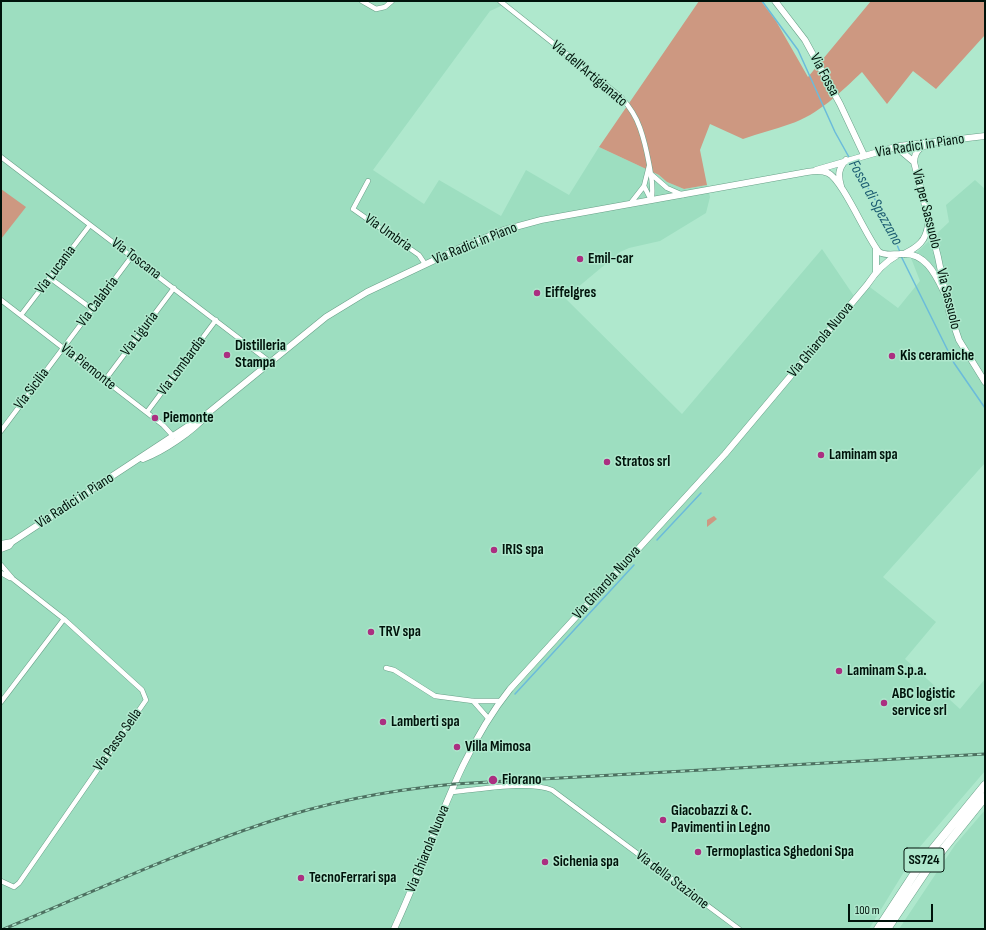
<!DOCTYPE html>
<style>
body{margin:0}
#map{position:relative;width:986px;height:930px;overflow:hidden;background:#afe8cd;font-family:"Sofia Sans Condensed",sans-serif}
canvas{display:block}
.frame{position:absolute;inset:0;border:2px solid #00130b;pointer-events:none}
.scale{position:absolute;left:848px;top:904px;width:85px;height:18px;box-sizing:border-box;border:2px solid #00130b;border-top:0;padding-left:5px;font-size:12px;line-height:14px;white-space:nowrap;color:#00130b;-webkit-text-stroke:3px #afe8cd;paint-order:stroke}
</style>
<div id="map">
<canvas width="986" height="930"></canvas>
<div class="frame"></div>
<div class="scale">100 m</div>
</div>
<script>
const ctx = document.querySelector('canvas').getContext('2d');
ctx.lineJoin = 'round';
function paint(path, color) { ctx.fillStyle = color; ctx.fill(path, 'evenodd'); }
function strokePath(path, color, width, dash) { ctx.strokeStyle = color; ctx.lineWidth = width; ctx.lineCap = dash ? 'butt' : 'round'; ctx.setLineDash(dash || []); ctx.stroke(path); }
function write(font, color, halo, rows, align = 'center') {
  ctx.font = font + ' "Sofia Sans Condensed",sans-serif'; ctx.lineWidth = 3; ctx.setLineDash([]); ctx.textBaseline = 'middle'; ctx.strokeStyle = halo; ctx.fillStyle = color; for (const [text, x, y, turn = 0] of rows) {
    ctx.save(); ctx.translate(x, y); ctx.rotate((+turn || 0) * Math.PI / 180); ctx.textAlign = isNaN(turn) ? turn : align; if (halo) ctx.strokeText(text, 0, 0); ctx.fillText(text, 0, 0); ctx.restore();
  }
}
paint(new Path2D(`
 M1,1H504L501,6L490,11L373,170L424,204L439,180L501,216L526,170L569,195L599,147L659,175L667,182L684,189L707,185L710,197L706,213L660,241L629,248L620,252L565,298L682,414L822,249L856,299L867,285L898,308L920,281L911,258L949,222L946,205L975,180L985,189V463L883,577L936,622L905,659L960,709L985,679V771L918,849L869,929H1Z
 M985,810V929H899L955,845Z`), '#9ddec0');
paint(new Path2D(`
 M699,1H761L776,21L808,77L871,1H985V35L936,89L913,71L887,104L862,72C841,92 818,115 790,124C774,130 759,133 743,139L710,124L700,150L707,185L684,189L667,182L659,175L599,147Z
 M1,189L26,207L1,239Z
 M714,516L717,519L707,527V520Z`), '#cd9881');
strokePath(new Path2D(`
 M762,1L798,50L835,132L850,159
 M852,162L884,214L900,252
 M901,256L954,363L985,408
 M657,540L701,493
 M515,694L634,565`), '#6bbbda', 1.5);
const minor = new Path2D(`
 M362,1L376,9L385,7L392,1
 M500,1L621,97C629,106 636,116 640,128C645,142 656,188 651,200
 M1,157L270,362
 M651,174L667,188L683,195
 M368,181L353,209L419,255L425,264
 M644,186L651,200
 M630,204L644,186L649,166
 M50,278L92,309
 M1,300L163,425L173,436
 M21,315L90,225
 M105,380L174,288
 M147,412L216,320
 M1,431L132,256
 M1,565L13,579L64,619L142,690L146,700L19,883L14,887L1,881
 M1,573L10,578
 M386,668L394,670L435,696L473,701H501
 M473,701L488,718
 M1,702L64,619
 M451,792C477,790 529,780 552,790L739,929`);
const tertiary = new Path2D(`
 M775,1L805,40L840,104L864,155
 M936,142C924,146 915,147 914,162L938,257L949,311L959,340L985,382
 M892,148L901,151L914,162
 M816,170L899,146L985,136
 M841,186C838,175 838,169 846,160
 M904,254C918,247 926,241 928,225
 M876,272V248
 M143,459C164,451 192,432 207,415
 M1,544L12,542
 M1,549L9,546L12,542L208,413L326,317L367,292L460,248L504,230L541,220L807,172C813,171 822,170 828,173C842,179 867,238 879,252C886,256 892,254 900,254C924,251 935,273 944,292
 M394,929C432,849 454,759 510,689L725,454L867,285C875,273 883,263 896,256`);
const trunk = new Path2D(`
 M878,929L922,862L985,785
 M887,929L928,868L985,797`);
strokePath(minor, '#69a088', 5.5);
strokePath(tertiary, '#69a088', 7);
strokePath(trunk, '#69a088', 9);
strokePath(minor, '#fff', 4.5);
strokePath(tertiary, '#fff', 6);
strokePath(trunk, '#fff', 8);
const rail = new Path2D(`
 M4,929C90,893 176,853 265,823C326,802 391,790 454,784L985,754`);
strokePath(rail, '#4d7161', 3);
strokePath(rail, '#afe8cd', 1.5, [4.5]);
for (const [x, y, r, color] of [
 [580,259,4,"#ab2f81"],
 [537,293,4,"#ab2f81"],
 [227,355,4,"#ab2f81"],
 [892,356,4,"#ab2f81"],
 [155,418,4,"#ab2f81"],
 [821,455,4,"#ab2f81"],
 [607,462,4,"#ab2f81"],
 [494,550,4,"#ab2f81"],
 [371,632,4,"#ab2f81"],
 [839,671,4,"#ab2f81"],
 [884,703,4,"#ab2f81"],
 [383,722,4,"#ab2f81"],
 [457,747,4,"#ab2f81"],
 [493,780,5,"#ab2f81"],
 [663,820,4,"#ab2f81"],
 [698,852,4,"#ab2f81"],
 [545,862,4,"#ab2f81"],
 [301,878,4,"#ab2f81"]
]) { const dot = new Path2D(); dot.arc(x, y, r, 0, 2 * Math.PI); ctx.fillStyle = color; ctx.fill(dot); strokePath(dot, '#afe8cd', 1.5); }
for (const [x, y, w] of [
 [924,860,40]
]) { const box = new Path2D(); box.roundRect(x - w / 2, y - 12, w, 24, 3); ctx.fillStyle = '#afe8cd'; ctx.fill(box); strokePath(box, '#00130b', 1); }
write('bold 14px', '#00130b', null, [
 ["SS724",924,860]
]);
write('15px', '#00130b', '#afe8cd', [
 ["Via dell'Artigianato",589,74,40],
 ["Via Fossa",824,75,62],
 ["Via Radici in Piano",920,146,-9],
 ["Via per Sassuolo",926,209,76],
 ["Via Umbria",388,233,35],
 ["Via Radici in Piano",475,244,-22],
 ["Via Toscana",136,259,37],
 ["Via Lucania",56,270,-53],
 ["Via Sassuolo",948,299,76],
 ["Via Calabria",98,302,-53],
 ["Via Liguria",140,334,-53],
 ["Via Ghiarola Nuova",821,340,-50],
 ["Via Lombardia",182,366,-53],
 ["Via Piemonte",88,367,38],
 ["Via Sicilia",32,389,-53],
 ["Via Radici in Piano",75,501,-33],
 ["Via Ghiarola Nuova",607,583,-48],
 ["Via Passo Sella",118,740,-55],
 ["Via Ghiarola Nuova",428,849,-68],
 ["Via della Stazione",672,880,37]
]);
write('bold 15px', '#00130b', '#afe8cd', [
 ["Emil-car",588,259],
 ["Eiffelgres",545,293],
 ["Distilleria",235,346],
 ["Stampa",235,363],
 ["Kis ceramiche",900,356],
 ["Piemonte",163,418],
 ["Laminam spa",829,455],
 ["Stratos srl",615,462],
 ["IRIS spa",502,550],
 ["TRV spa",379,632],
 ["Laminam S.p.a.",847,671],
 ["ABC logistic",892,694],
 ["service srl",892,711],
 ["Lamberti spa",391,722],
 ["Villa Mimosa",465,747],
 ["Fiorano",502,780],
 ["Giacobazzi & C.",671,811],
 ["Pavimenti in Legno",671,828],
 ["Termoplastica Sghedoni Spa",706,852],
 ["Sichenia spa",553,862],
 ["TecnoFerrari spa",309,878]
], 'left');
write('italic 16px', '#1b5c71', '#afe8cd', [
 ["Fossa di Spezzano",875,203,61]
]);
</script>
